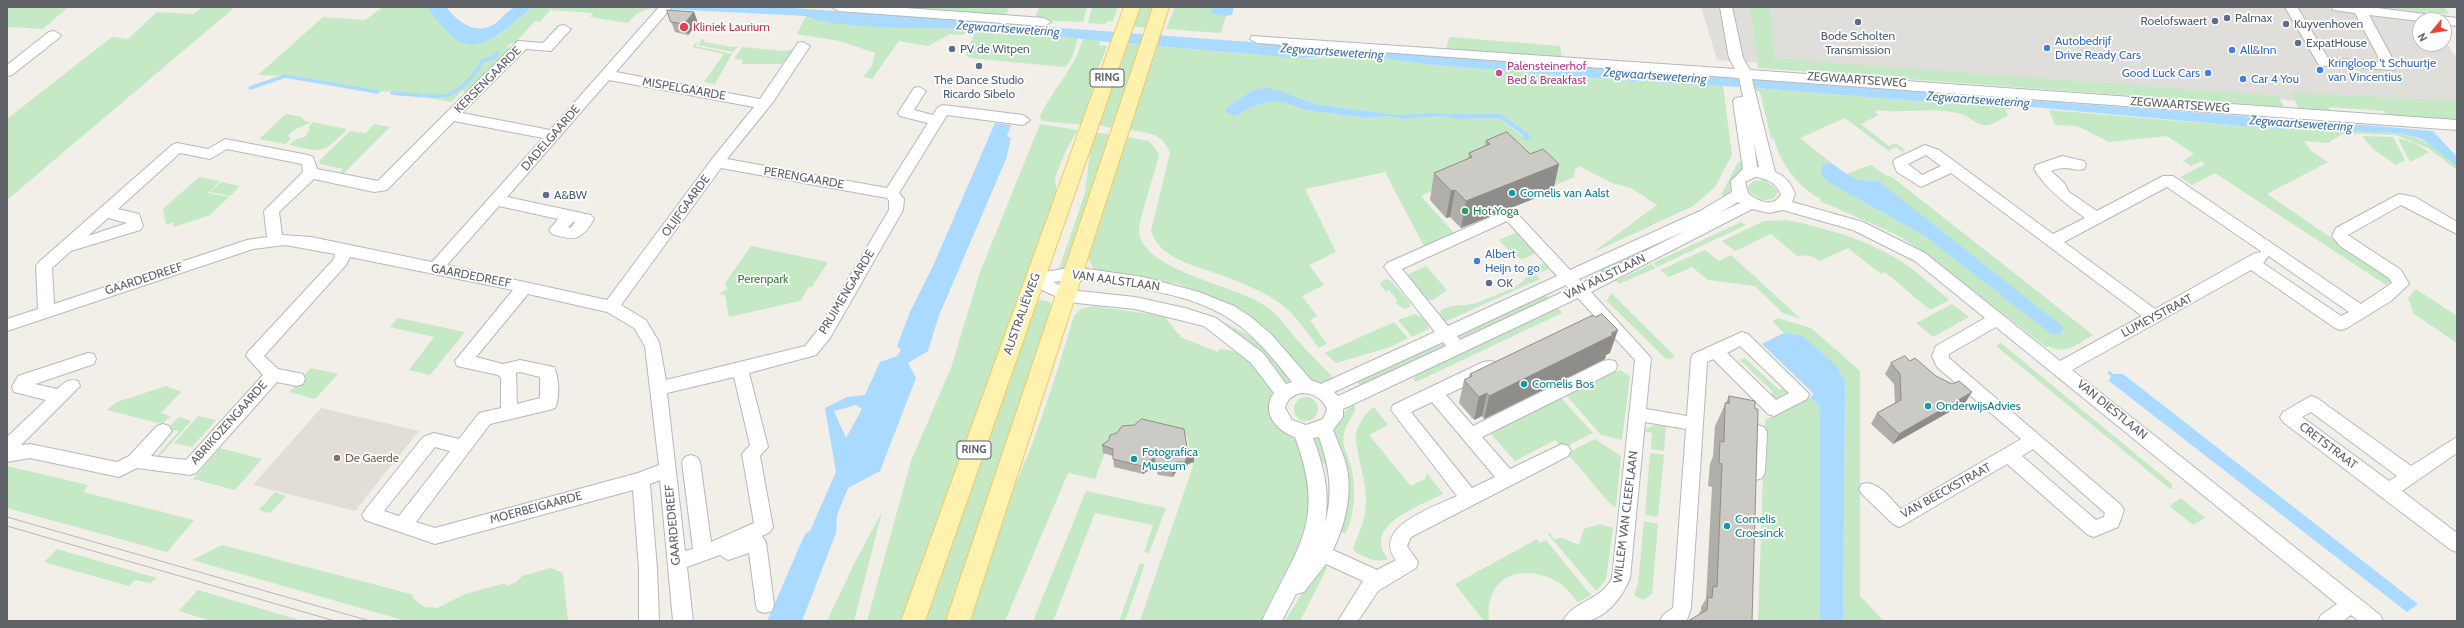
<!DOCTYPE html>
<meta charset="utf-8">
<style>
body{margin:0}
#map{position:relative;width:2464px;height:628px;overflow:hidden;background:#f1efe8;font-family:Cabin,sans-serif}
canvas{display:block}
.frame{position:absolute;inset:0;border:8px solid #5f6368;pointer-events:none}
.north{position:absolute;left:2412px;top:12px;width:40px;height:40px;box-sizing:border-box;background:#fff;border:1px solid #bfc1c3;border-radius:50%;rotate:241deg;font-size:11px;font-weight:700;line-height:16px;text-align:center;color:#5f6368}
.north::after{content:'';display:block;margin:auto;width:14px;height:18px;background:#ea4335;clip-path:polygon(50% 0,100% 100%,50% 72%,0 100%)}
</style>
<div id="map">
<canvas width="2464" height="628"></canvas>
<div class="frame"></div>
<div class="north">N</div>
</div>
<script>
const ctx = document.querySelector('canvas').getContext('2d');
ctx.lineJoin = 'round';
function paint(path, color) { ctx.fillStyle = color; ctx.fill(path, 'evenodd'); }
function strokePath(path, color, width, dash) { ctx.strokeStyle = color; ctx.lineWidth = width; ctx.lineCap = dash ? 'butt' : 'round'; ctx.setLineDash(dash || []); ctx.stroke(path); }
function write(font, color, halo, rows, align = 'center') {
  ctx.font = font + ' Cabin,sans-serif'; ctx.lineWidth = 3.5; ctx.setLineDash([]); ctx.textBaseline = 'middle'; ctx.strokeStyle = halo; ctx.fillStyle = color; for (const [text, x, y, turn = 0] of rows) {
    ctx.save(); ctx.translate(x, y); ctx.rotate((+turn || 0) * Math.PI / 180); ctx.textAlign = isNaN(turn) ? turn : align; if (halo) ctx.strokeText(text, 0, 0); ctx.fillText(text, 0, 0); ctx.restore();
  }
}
paint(new Path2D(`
 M1701,7H2422L2431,20H2420V44H2444V40L2457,58V112L1717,60Z`), '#e0deda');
paint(new Path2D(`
 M321,408L419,431L355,511L253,485Z`), '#e1ded6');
paint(new Path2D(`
 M7,7H68L43,29L11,27L7,29Z
 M202,7H235L7,200V119L112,37L128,39L157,12L194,14Z
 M383,7H426L443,26L484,42L500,34L533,7L651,8L636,14L628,23L590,17L593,13L550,10L540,22L535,21L515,43H511L507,47L510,48L467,92L462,91L451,102L398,92L373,91L297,76L258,75L323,17L365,20Z
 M890,7H1009L1006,16Z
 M1039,7H1087L1083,22L1034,20Z
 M1092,7H1118L1113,21H1108L1105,24L1088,23Z
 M1139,7H1154L1147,28L1132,26Z
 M1175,7H1212L1213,14L1226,16L1221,33L1166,29Z
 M1750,7H1770L1774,58L2278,96L2284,107L1758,68Z
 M2384,7H2444L2449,14Z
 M806,16L811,19L892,26L965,29L966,33L962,35L950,34L928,46L899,41L872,79L863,77L872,66L875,53L840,41L797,34Z
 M977,27L1078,38L1072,58L1065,67L970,58L966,55Z
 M1450,37L1560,46L1562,58L1446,49Z
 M1083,38L1100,41L1099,45L1107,46L1097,72L1083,125L1042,121L1040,117C1052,89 1076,68 1083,38Z
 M702,39L705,40L704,42L732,47L738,46L733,52L698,45Z
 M697,41L696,46L732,54L715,84L704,82L724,54L692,47Z
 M1126,44L1142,45L1113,128L1098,125Z
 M1155,46L1312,59L1372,56L1422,64L1633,81L1723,86L1732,155L1715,187L1693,206L1592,253L1657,205L1631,188L1612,183L1579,166L1575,169L1574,177L1553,186L1479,170L1421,196L1455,234L1425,248L1385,172L1305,189L1336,252L1309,265L1324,285L1302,296L1317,316L1310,320L1327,344L1319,348C1308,334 1296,315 1281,304C1266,293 1247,285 1229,278C1203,267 1161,262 1151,231L1170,153C1163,133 1147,132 1128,130ZM1253,90H1278L1315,104L1397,115L1429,113L1501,114L1529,134L1531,139L1522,138L1524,137L1499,118L1457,119L1443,116L1401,119L1388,116L1366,118L1305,110L1282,102H1269L1249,108L1227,107Z
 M742,47L785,51L794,49L782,64H742L743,60L734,59Z
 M1755,88L1955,104L2021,106L2005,110L2008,115C2001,119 1991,127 1983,125C1975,123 1968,116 1961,114C1934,106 1905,114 1878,110L1875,112L1879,115L1861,124L1889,146L1896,143L1905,150L1902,152L1896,147L1889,150L1894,155L1845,118L1800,138L1830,162L1823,165L1825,180L1829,183L1925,236L2057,333L2063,334L1877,180L1860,181L1846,174L1871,165L1885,175L1892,177L2093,335C2079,343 2065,356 2049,346L2046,347L1918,248L1893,233L1820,201L1821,199C1797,187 1780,162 1774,139L1771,138L1760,92L1757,91Z
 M2290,92L2457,101V120L2386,115L2384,111L2329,107L2330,111L2299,109Z
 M2049,110L2262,128L2399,133C2423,138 2439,149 2457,166V170L2428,148L2396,135L2344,133L2328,143L2304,141L2311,151L2328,162L2267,194L2393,280L2386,285L2215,173L2192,185L2180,177L2205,164L2202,161L2191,166L2183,161L2194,154L2167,136L2109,142L2077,126L2055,125Z
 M286,114L302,117L304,121L310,122C303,128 294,127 288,136L291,139L285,144L259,139Z
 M313,122L346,129V131C320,155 323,152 289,145L295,140L306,136L310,129L308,128Z
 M374,124L390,127L342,175H338L343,169L320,164L319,161L350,131L366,133Z
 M1040,124L1078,130L1066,150L1055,178L1057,196L902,621H867L911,461L951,368L979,275Z
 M1095,132L1111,135L1066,268L1059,269L1085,193L1091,143Z
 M2362,136L2393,137L2405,160L2396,165L2373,149Z
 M1126,137L1149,141L1159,154C1156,171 1138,220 1139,233C1145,271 1237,286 1266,306C1280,316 1288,330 1299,342C1311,356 1325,367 1336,382L1318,383L1307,379L1259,323L1228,303L1178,284L1100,273L1094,269L1087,257Z
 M2398,138L2414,143L2429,152L2410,162Z
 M1744,161V168L1732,180L1730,193L1724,198L1721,195L1738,162Z
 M199,177L220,181L208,193L229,197L210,215L174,227L173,222L166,225L163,209Z
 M1765,180L1777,190L1778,193L1772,199L1761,200L1748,190V186L1753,181Z
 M221,182L240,186L230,196L210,192Z
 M1723,209L1727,212L1602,274L1597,269Z
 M1787,220C1830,229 1875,242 1911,268C1924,278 1936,289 1949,300L1930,310L1885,272L1881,274L1848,248L1819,261C1814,257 1805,253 1798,257L1771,234L1735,251L1722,241L1764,221Z
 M1741,222L1746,225L1657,267L1653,263Z
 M1520,231L1536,248L1534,254L1523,259L1515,257L1499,240Z
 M751,246L828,262L812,287H809L800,301L729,317L725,295L718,294L728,289L725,283Z
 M1705,250L1719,261L1731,255L1801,319L1783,313L1755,286L1708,280L1692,267L1669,277L1660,270Z
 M1547,263L1554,266L1536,275L1540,279L1442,323L1439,319L1441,310C1454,303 1467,307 1479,302C1491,297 1516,288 1524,280C1535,271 1526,266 1547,263Z
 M1651,264L1656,268L1619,284L1616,281Z
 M1426,266L1447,290L1433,300H1426L1403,277Z
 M1385,279L1390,280L1410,303V307L1405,309L1395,303L1398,301L1389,290L1386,292L1380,284Z
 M2416,289L2457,316V343L2414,314L2408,298Z
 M1611,293L1675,356L1670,359L1665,358L1607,301Z
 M1545,294L1549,298L1462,339L1457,337L1458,334Z
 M1039,300L1050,302L1052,308L946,621H924L1035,302Z
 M1952,304L1969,317L1933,337L1916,323Z
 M1093,306L1164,316L1178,334L1181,335L1180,337L1218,352L1220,349C1253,352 1256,366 1273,391L1272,398L1290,434L1303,447L1313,522L1264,621H1140L1193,466L1187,436L1142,425L1109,442L1095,479L1068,473L1005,621H969L1010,497L1032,445L1055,378L1074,316L1081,309Z
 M1558,308L1562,313L1416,382L1413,379L1416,375Z
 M1415,314L1426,320L1429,329L1412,337L1398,320Z
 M1211,315L1258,341L1293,380L1283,385L1244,339L1210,317Z
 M398,318L465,332L430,375L409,370L434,337L390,327Z
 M1778,318L1811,328L1860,371V596L1884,621H1843L1845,382L1803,336L1784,333L1772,321Z
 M1394,322L1408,338L1390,347L1336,363L1325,353Z
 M1441,342L1445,345L1444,347L1361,386L1356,381Z
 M2001,343L2172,484V489H2170L1996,346Z
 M1745,358L1779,390L1786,387L1787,392L1775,399L1767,396L1773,392L1740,360Z
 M311,368L338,374L315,399L289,392Z
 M1620,370L1630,376L1622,440L1601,435L1567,396Z
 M166,386L181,392L161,413L171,416L162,424L107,410L117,402Z
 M1810,397L1820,407V621H1758L1765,420Z
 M1294 409a12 12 0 1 1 24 0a12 12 0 1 1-24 0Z
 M1561,398L1593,433L1563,448L1555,440L1515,461L1490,433Z
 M1354,404L1355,410C1352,417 1346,425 1344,433C1341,445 1348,455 1351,466C1356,488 1355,513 1346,533L1340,532L1333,430L1342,414Z
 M1374,407L1388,425L1369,435L1411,486L1425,479L1427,473L1443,494C1420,506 1361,525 1388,559C1376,564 1366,557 1355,552L1353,547C1360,532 1366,518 1366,501C1366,479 1358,461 1356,440C1354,430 1366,411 1374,407Z
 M198,416L216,420L192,447L174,443Z
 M179,417L191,421L159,457H156L179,431L167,429Z
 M1654,425L1666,426L1664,451L1651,449L1652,433L1643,431Z
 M1321,436L1333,478L1329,513L1328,479L1325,465L1318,456L1312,438Z
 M1595,439L1621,456L1616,507L1612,506L1567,453Z
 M220,448L262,459L235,490L193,479Z
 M1650,453L1664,455L1658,517L1645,515Z
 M7,466L88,485L83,492L194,520L167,552L7,508Z
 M1086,491L1166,508L1149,553L1144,552L1153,525L1095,513L1053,621H1033Z
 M275,492L286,496L270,513L259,510Z
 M2181,498L2205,518L2193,525L2169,506Z
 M882,512L854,621H827L855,562Z
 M1644,521L1658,524L1652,594L1643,600L1634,595L1638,584Z
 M1600,524L1613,528L1606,580L1596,591L1548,534L1549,532L1554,539L1562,538L1579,545L1584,529Z
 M1537,539L1540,543L1546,540L1591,595L1578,602C1572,596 1567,588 1561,584C1525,561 1484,574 1489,621H1484L1455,584Z
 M222,545L411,594L415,600L425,607L437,608L465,594L506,583V586L515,583L522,576L551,568L563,573L568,621H406L192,560Z
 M57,549L157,578L151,583L135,580L129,586L47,563L45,561Z
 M1140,563L1145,564L1125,621H1119Z
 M1326,566L1327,568L1300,621H1285L1316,570Z
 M198,590L303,621H211L179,611Z`), '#c5e8c5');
paint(new Path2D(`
 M426,7H446C458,22 476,37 496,23C501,19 508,10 515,7C520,5 528,7 533,7C513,21 480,61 453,37C443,29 435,17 426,7Z
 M627,7H780L2377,126L2433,131L2457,157V166L2422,139L2399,133L2262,128L2010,105L1955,104L1755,88L1633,81L1422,64L1372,56L1298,58L1109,42L977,27L965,29C934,28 828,29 806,16Z
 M1212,7H1234L1232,15L1224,16L1213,14L1211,10Z
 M1265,88L1278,90L1315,104L1397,115L1429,113L1501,114L1529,134L1532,140L1522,139L1524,136L1499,118L1457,119L1443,116L1401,119L1388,116L1366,118L1305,110L1282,102H1269L1249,108L1238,115L1233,116L1225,111L1227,107L1253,90Z
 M995,123L1011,125L1007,136L1011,138L1006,159L938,318L928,351L908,363L916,378L880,471L848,488L837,515L836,533L802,621H767L805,534L810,531L836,472L825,408L847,397L865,395L880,362L897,356L901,350L897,346L910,312L933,266ZM856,405L862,409L846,438L834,411Z
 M1830,162C1846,174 1856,183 1877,180L2063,327L2064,329L2060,332L2063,335L2051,334L1925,236L1829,183C1823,178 1819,173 1823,165Z
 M1784,333L1803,336L1837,367L1845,382L1843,621H1820V407L1810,397L1814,394L1762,344Z
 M2110,371L2113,374H2123L2418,604L2407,612L2109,381L2111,376L2107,373Z`), '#aadaff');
strokePath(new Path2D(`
 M250,88L285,76L378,92
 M392,93C402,94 441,98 448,95C461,90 477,74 482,61L494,57L498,53`), '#aadaff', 3.5);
const minor = new Path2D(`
 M659,7H672L616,72L760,99L798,43L803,42L810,46L773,102L727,159L887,188L928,123L900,116L898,113L914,88L919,87L926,91L914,110L933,115L938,107L943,105L1023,115L1030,120L1023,125L947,115L899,193L904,199L903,210L830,338L816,355L749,373L768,447L760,456L773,527L770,532L762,536L766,542L774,605L772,611L765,613L758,611L756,605L749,553L728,560L720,555L687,567L693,621H673L660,480L650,484L657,569L659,621H639V569L633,490L435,544L365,520L362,515L365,510L423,437L434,433L459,439L479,413L501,408V378L498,375L457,366L455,361L513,290L350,257L346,265L264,356L278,369L303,374L305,379L303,384L297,386L277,382L196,473L190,475L137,468L119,477L30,458L7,462V437L46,400L14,392L12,387L18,376L88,353L94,354L96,359L94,364L35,384L57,389C64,383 68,378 78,381L80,386L21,445L30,444L117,462L129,456L157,426L163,424L169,426L172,431L151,456L186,460L263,375L246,356L248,352L334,259L335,254L285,245L253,249L7,331V319L38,309L36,266L39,262L172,145L177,143L208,149L225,139L308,155L313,157L317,169L378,181L518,41L543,43L559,26L564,25L571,29L551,51L526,49L462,113L550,130ZM609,80L754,107L712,159L607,300L447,265L499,206L558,219L549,230L552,234C575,241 581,241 594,219L591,215L507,197ZM454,121L543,138L432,262L311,237L282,235L279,212L314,179L374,192L387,190ZM227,149L302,164L303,172L264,211L267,237L247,240L54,304L52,268L71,251L140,230L143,226L139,214L118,209L180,153L210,159ZM721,168L887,198L889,201V210L818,330L805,346L666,380L659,342L646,320L621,305ZM108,218L127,223L88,236ZM573,222H575L571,228L568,227ZM528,294L607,312L634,328L645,346L659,465L638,473L435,528L416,522L490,424L549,410L555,408C560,399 559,377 554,367L520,360L503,364L476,357ZM520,372L540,377V398L517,404L516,373ZM734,377L750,445L742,454L754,523L711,542L700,462L697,457L691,455L685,457L682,462L693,549L685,551L667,393ZM435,447L450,451L399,516L384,511Z
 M832,7H892L1044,18L1051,22L1044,26L838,11Z
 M1720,7H1732L1743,58L1750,70L2457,120V130L1752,79L1775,172C1785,176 1791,183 1795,194L1792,202L1863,222L1925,253L2060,361L2142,316L1951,173L1921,187L1897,172L1893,162L1895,159L1925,145L1939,150L2053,234L2085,218C2067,205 2045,188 2034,169L2036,165L2062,156L2084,161L2086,165L2084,169C2072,172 2068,164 2051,171L2064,183L2069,192L2097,211L2163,176H2173L2361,304L2392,283L2389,278L2340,246L2332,236L2336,228L2399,194L2415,197L2457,222V234L2401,205L2348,235L2401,270L2409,284L2391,301L2347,328L2341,330L2335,328L2251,270L2072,370L2380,615L2383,621H2359L2351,615L2343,621H2318L2321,615L2337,604L1996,327L1949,354V358L2121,505L2124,510L2118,527L2094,537L2088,535L2007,464L1905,524L1899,527L1893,524L1862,494L1859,489L1862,484C1877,479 1890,499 1901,509L2021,439L1937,367L1932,356L1936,346L1985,318L1915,261L1853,230L1783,210L1769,213L1752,209L1591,292L1651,358L1646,409L1687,416L1691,359L1693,354L1742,332L1748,334L1809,394L1807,399L1774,416L1768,414L1713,359L1707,362L1691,608L1687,620L1660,621L1663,615L1673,608L1686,429L1645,422L1630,578C1622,597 1609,615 1588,621C1581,623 1571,621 1563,621C1573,601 1602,600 1612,578L1635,360L1578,298L1343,409V417L1333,430C1338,443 1344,455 1347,468C1352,496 1345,525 1333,550L1377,570L1396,560C1371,527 1434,507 1457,496L1391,410L1393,405L1483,362L1489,361L1495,362L1497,367L1495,372L1446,395L1473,426L1603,361L1609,360L1615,361L1617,366L1615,371L1482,437L1510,469L1562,444L1568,446L1571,451L1568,456L1411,537L1407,546L1418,562L1416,568L1378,591L1358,621H1338L1363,581L1326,564L1304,592L1296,594L1282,621H1262C1297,546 1327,523 1295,437C1277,431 1260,412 1274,393L1251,363L1204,326L1135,309L1067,302L1028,283L1026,279L1028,275L1074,267L1143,277L1199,292L1234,306L1251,317L1272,335L1311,380L1321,384L1435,332L1387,271L1384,267L1387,263L1509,209L1514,210L1570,270L1700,211L1732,192L1731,181L1743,169L1733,101L1735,98L1743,97L1739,78L1257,43L1250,39L1252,36L1735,69L1729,58ZM1754,143L1759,167H1757ZM1926,155L1941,166L1922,175L1908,164ZM1755,177C1766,178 1776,183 1781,194C1774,209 1757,201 1748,193L1745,182ZM2167,187L2262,252L2255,253L2155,309L2064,242ZM1738,202L1740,203L1721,212ZM1507,221L1557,276L1448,326L1402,269ZM1687,230L1582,283L1579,279ZM2267,255L2349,312L2341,316L2263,263L2268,257ZM1074,279C1128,287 1195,291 1240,326C1260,342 1276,362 1292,382L1286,384L1263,353L1216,318L1185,308L1135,297L1070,290L1053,282ZM1566,285L1569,289L1460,340L1457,336ZM1443,342L1446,346L1338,396L1334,392ZM1740,346L1789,393L1776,400L1727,353ZM1300,393C1312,393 1323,397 1327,410L1323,419L1306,425L1292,420L1285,408C1287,399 1292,396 1300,393ZM1432,402L1495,477L1472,488L1411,412ZM1319,437C1329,466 1334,492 1325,523C1330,493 1324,466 1313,438ZM2033,449L2105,513L2104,517L2096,520L2022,456Z
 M2285,7H2297L2328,58L2381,62L2355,13L2333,10L2332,7H2369L2457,18V26L2444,24V20L2420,21L2369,15L2397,67L2395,70L2324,66L2319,65Z
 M54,31L61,35L59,38L12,75L7,76V65L49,32Z
 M2311,396L2317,398L2411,466L2457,437V453L2402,491L2457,533V552L2451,550L2283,422L2280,417L2283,412ZM2311,412L2397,476L2389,481L2302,417Z
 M1758,425L1764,427L1767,432L1765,473L1762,478L1756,480L1750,478L1747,473L1749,432L1752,427Z`);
const major = new Path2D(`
 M1124,7H1140L925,621H901Z
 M1153,7H1169L970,621H946Z`);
strokePath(minor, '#b5b8bc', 2);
strokePath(major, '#f2c960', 2);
paint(minor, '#fff');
paint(major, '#fff2af');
strokePath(new Path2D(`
 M7,517L370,621
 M7,526L335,621`), '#b6b7b8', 1);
paint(new Path2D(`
 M667,10L694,12L698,23L688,35L675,32Z
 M1486,141L1530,154L1559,164L1553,191L1461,228L1450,217L1446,218L1430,200L1434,173L1468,159L1469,153L1485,146Z
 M1610,353L1606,355L1605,359L1484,419L1482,416L1474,420L1459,403L1464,380L1469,377L1470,374Z
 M1910,361L1965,403L1893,444L1871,424L1877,413L1895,403L1894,384L1885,374L1891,363Z
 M1729,396L1752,621L1699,614L1701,610V607L1706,599L1712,487L1708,486L1710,464L1713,456L1715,426Z
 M1117,433L1187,447L1194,462L1188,464L1185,470H1177L1173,477L1158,475L1155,466L1143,474L1114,467L1113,456L1103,453L1102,445L1109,440Z`), '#afaea9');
paint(new Path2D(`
 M694,12L698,23L688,35L684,24Z
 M1559,164L1553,191L1461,228L1466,201Z
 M1455,190L1450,217L1446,218L1451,191Z
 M1618,330L1610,353L1606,355L1605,359L1484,419L1489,396Z
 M1972,392L1965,403L1893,444L1899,434Z
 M1487,393L1482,416L1474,420L1479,397Z
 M1194,454V462L1188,464L1185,470V462L1187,456Z
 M1154,458L1155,466L1143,474L1142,466Z
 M1177,462V470L1173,477L1172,469Z`), '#8f8d8a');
const building = new Path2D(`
 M667,10L694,12L684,24L671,22Z
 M1507,132L1530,154L1543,149L1559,164L1466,201L1455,190L1451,191L1434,173L1472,157L1469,153L1490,144L1486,141Z
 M1602,314L1618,330L1611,333L1613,335L1489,396L1487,393L1479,397L1464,380L1472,376L1470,374L1593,315L1595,317Z
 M1905,356L1910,361L1915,358L1936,376L1952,384L1959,381L1972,392L1899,434L1877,413L1901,400L1900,374L1891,363Z
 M1729,396L1755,401V409H1758L1752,621H1688L1707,610L1708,597L1712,598L1713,586L1717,587L1722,464L1719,463L1720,441L1724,442L1725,403H1729Z
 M1142,419L1184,429L1187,447L1194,454L1187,456L1185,462H1177L1172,469L1157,467L1154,458L1142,466L1113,459V449L1102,445L1109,440L1110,435L1117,433L1122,426L1134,425Z`);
paint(building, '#cccac5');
strokePath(building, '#8f8d8a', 1);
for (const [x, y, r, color] of [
 [2227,18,4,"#5c6f8a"],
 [2215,21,4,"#5c6f8a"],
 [1858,22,4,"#5c6f8a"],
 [2286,24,4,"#5c6f8a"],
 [684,27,5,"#e0444e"],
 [2298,43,4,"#5c6f8a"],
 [2047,48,4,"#3f7fe0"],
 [952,49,4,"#5c6f8a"],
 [2232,50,4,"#3f7fe0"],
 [979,66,4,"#5c6f8a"],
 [2320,70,4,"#3f7fe0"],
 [1499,73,4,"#d1479c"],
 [2208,73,4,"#3f7fe0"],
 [2243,79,4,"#3f7fe0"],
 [1512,193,4,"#0f9aa8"],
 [546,195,4,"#5c6f8a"],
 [1465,211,4,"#2e9e5b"],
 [1477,261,4,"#3f7fe0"],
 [1489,283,4,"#5c6f8a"],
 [1524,384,4,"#0f9aa8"],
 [1928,406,4,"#0f9aa8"],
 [337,458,4,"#8d6e63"],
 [1134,459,4,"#0f9aa8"],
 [1727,526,4,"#0f9aa8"]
]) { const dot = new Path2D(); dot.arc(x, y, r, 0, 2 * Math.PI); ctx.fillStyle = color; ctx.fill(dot); strokePath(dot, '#fff', 1.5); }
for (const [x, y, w] of [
 [1107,78,34],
 [974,450,34]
]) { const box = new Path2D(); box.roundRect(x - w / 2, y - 9, w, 18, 3); ctx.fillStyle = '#fff'; ctx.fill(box); strokePath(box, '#5f6368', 1); }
write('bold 11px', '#5f6368', null, [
 ["RING",1107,78],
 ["RING",974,450]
]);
write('12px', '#4e5e75', '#fff', [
 ["Palmax",2235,18],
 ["Roelofswaert",2207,21,"right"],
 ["Kuyvenhoven",2294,24],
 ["Bode Scholten",1858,36,"center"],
 ["Transmission",1858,50,"center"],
 ["ExpatHouse",2306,43],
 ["PV de Witpen",960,49],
 ["The Dance Studio",979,80,"center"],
 ["Ricardo Sibelo",979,94,"center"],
 ["A&BW",554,195],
 ["OK",1497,283]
], 'left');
write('12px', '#be3a42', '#fff', [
 ["Kliniek Laurium",693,27]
], 'left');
write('12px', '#366cbe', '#fff', [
 ["Autobedrijf",2055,41],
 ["Drive Ready Cars",2055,55],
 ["All&Inn",2240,50],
 ["Kringloop 't Schuurtje",2328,63],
 ["van Vincentius",2328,77],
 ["Good Luck Cars",2200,73,"right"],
 ["Car 4 You",2251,79],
 ["Albert",1485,254],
 ["Heijn to go",1485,268]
], 'left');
write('12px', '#b23c85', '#fff', [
 ["Palensteinerhof",1507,66],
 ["Bed & Breakfast",1507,80]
], 'left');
write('12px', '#5f6368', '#fff', [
 ["KERSENGAARDE",488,80,-45],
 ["ZEGWAARTSEWEG",1857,80,4],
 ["MISPELGAARDE",684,89,10],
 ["ZEGWAARTSEWEG",2180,105,4],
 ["DADELGAARDE",551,138,-49],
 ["PERENGAARDE",804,178,10],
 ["OLIJFGAARDE",686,206,-54],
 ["GAARDEDREEF",471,276,11],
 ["VAN AALSTLAAN",1605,277,-26],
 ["GAARDEDREEF",144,279,-18],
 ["VAN AALSTLAAN",1116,281,8],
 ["PRUIMENGAARDE",847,292,-59],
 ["AUSTRALIËWEG",1022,314,-70],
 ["LUMEYSTRAAT",2157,316,-28],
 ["VAN DIESTLAAN",2112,410,39],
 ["ABRIKOZENGAARDE",229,423,-48],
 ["CRETSTRAAT",2328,446,37],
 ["VAN BEECKSTRAAT",1946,491,-29],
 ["MOERBEIGAARDE",536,508,-15],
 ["WILLEM VAN CLEEFLAAN",1626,517,-83],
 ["GAARDEDREEF",673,525,-95]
]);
write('12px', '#0d838f', '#fff', [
 ["Cornelis van Aalst",1520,193],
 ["Cornelis Bos",1532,384],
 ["OnderwijsAdvies",1936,406],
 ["Fotografica",1142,452],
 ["Museum",1142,466],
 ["Cornelis",1735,519],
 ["Croesinck",1735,533]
], 'left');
write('12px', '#27864d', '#fff', [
 ["Hot Yoga",1473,211]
], 'left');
write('12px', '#348238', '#fff', [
 ["Perenpark",763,279]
]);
write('12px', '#785e54', '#fff', [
 ["De Gaerde",345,458]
], 'left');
write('italic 13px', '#4174aa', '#fff', [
 ["Zegwaartsewetering",1008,29,4],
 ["Zegwaartsewetering",1332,52,4],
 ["Zegwaartsewetering",1655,76,4],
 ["Zegwaartsewetering",1978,100,4],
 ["Zegwaartsewetering",2301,124,4]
]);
</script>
